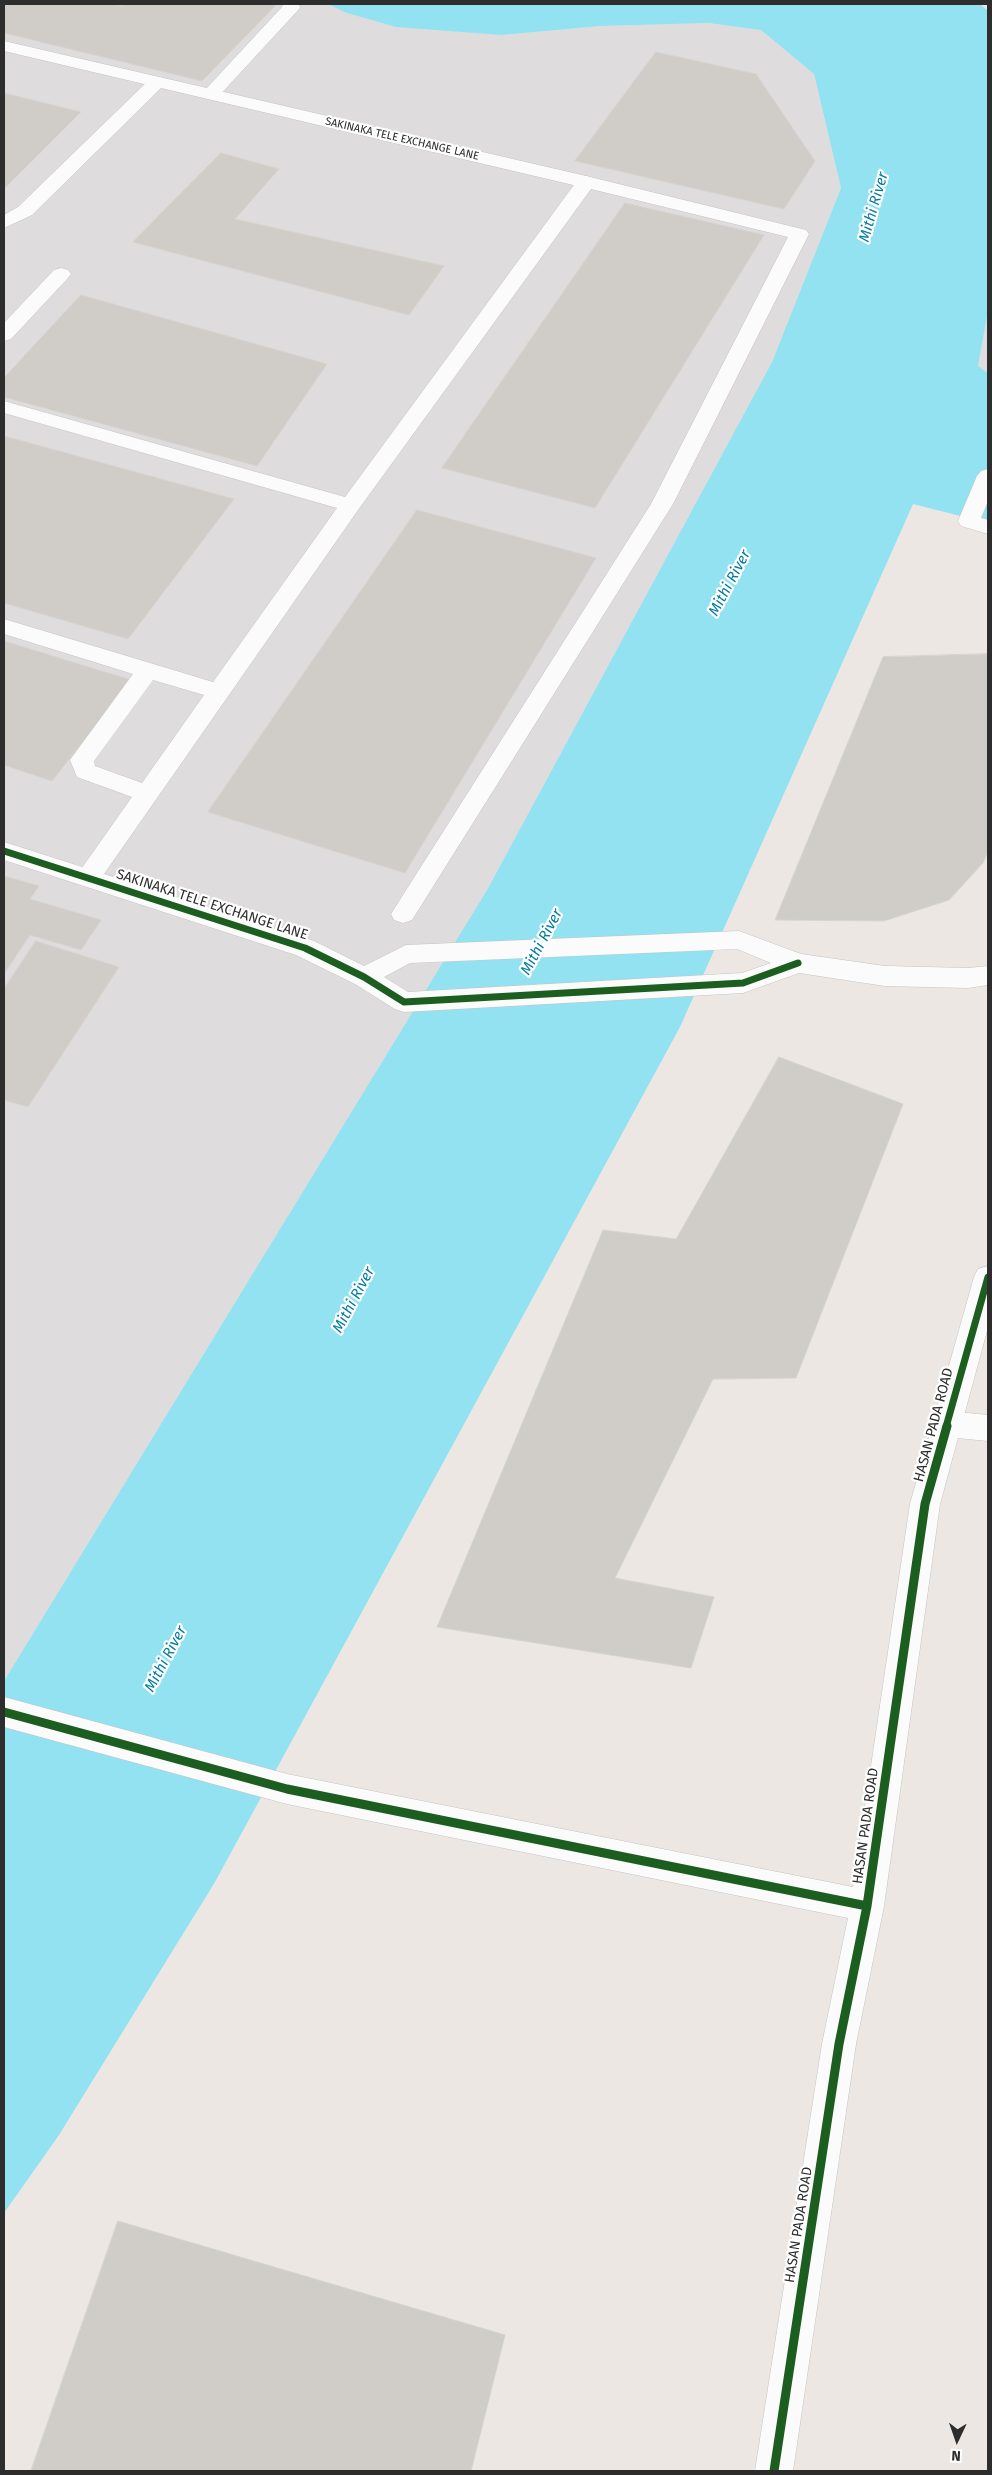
<!DOCTYPE html>
<style>
body{margin:0}
#map{position:relative;width:992px;height:2475px;overflow:hidden;background:#ece7e2;font-family:"Fira Sans",sans-serif}
canvas{display:block}
.frame{position:absolute;inset:0;border:5px solid #2d2d2d;pointer-events:none}
.north{position:absolute;left:932px;top:2415px;width:50px;height:50px;-webkit-text-stroke:4px #fff;paint-order:stroke;rotate:183deg;font-size:14px;font-weight:700;line-height:20px;text-align:center;color:#2d2d2d}
.north::after{content:'';display:block;margin:auto;width:18px;height:22px;background:#2d2d2d;clip-path:polygon(50% 0,100% 100%,50% 72%,0 100%)}
</style>
<div id="map">
<canvas width="992" height="2475"></canvas>
<div class="frame"></div>
<div class="north">N</div>
</div>
<script>
const ctx = document.querySelector('canvas').getContext('2d');
ctx.lineJoin = 'round';
function paint(path, color) { ctx.fillStyle = color; ctx.fill(path, 'evenodd'); }
function strokePath(path, color, width, dash) { ctx.strokeStyle = color; ctx.lineWidth = width; ctx.lineCap = dash ? 'butt' : 'round'; ctx.setLineDash(dash || []); ctx.stroke(path); }
function write(font, color, halo, rows, align = 'center') {
  ctx.font = font + ' "Fira Sans",sans-serif'; ctx.lineWidth = 4.5; ctx.setLineDash([]); ctx.textBaseline = 'middle'; ctx.strokeStyle = halo; ctx.fillStyle = color; for (const [text, x, y, turn = 0] of rows) {
    ctx.save(); ctx.translate(x, y); ctx.rotate((+turn || 0) * Math.PI / 180); ctx.textAlign = isNaN(turn) ? turn : align; if (halo) ctx.strokeText(text, 0, 0); ctx.fillText(text, 0, 0); ctx.restore();
  }
}
paint(new Path2D(`
 M4,4H328L344,12L502,35L600,26L708,23L761,30L814,74L841,188L772,362L487,890L4,1681Z`), '#dfdcde');
paint(new Path2D(`
 M988,311V373L978,366Z`), '#dedee1');
paint(new Path2D(`
 M328,4H980L988,11V311L978,366L988,373V523L913,504L680,1027L215,1882L59,2135L4,2213V1681L487,890L772,362L841,188L814,74L761,30L708,23L600,26L502,35L396,27L344,12Z`), '#92e2f1');
const building = new Path2D(`
 M4,4H113L122,6L124,4H277L202,81L4,33Z
 M656,52L756,74L815,161L784,209L575,161Z
 M4,93L81,112L4,189Z
 M221,153L279,169L235,219L444,266L409,315L133,242Z
 M625,203L764,235L595,508L442,468Z
 M81,295L327,364L257,466L4,397V378Z
 M4,436L234,499L128,639L4,603Z
 M417,510L596,558L405,873L208,812Z
 M4,641L131,680L52,781L4,765Z
 M988,654V851L983,863L949,900L884,921L775,920L883,657Z
 M4,876L39,886L30,899L101,920L81,950L30,935L4,974Z
 M36,941L119,967L28,1107L4,1100V989Z
 M779,1057L903,1104L796,1378L713,1379L615,1578L714,1597L691,1668L437,1627L603,1230L676,1239Z
 M118,2221L505,2335L471,2471H31Z`);
paint(building, '#d0cdc9');
strokePath(building, '#d7d3ce', 1);
const service = new Path2D(`
 M283,4H299L300,8L217,98H205L202,94L205,90L282,7Z
 M157,77L163,78L166,82L163,86L32,215L4,228V215L18,207L151,78Z
 M586,176L806,230L809,234L673,504L412,920L403,923L394,920L391,914L651,504L788,237L591,189L358,510L97,884L88,887L79,884L76,878L79,872L132,797L77,777L70,760L133,674L4,634V619L213,682L337,508L4,413V401L345,497L579,178ZM153,680L204,695L142,783L95,766L94,761Z
 M61,268L68,270L71,274L68,278L11,339L4,341V323L54,270Z
 M988,469V501L981,518L988,520V534L961,526L958,521L977,476L981,471Z
 M947,1411L988,1415V1441L947,1437L937,1433L932,1424L937,1415Z`);
const minor = new Path2D(`
 M4,41L586,176L593,178L595,182L593,186L586,188L4,51Z
 M988,1266V1327L940,1504L884,1906L856,2044L793,2471H755L822,2044L848,1918L287,1804L4,1727V1697L287,1774L853,1887L910,1504L974,1277L978,1269Z`);
const tertiary = new Path2D(`
 M4,842L314,941L364,966L406,945L739,931L801,954L885,966L968,968L988,966V985L968,988L885,986L799,973L743,993L404,1012L395,1009L355,984L296,955L4,860ZM737,949L771,963L742,973L408,992L384,977L410,963Z`);
strokePath(service, '#c5c4c3', 1);
strokePath(minor, '#c5c4c3', 1);
strokePath(tertiary, '#c5c4c3', 1);
paint(service, '#fcfbfb');
paint(minor, '#fcfbfb');
paint(tertiary, '#fcfbfb');
strokePath(new Path2D(`
 M4,851L305,948L364,977L404,1002L743,983L798,963
 M946,1427L988,1277`), '#1b5e20', 7);
strokePath(new Path2D(`
 M4,1712L287,1789L867,1906
 M774,2471L839,2044L867,1906L925,1504L947,1426`), '#1b5e20', 9);
write('11px', '#2d2d2d', '#fff', [
 ["SAKINAKA TELE EXCHANGE LANE",402,139,13]
]);
write('14px', '#2d2d2d', '#fff', [
 ["SAKINAKA TELE EXCHANGE LANE",212,905,18],
 ["HASAN PADA ROAD",934,1425,-75],
 ["HASAN PADA ROAD",866,1826,-82],
 ["HASAN PADA ROAD",799,2225,-81]
]);
write('italic 15px', '#047ca3', '#fff', [
 ["Mithi River",874,207,-74],
 ["Mithi River",730,583,-62],
 ["Mithi River",542,942,-62],
 ["Mithi River",354,1300,-62],
 ["Mithi River",166,1659,-62]
]);
</script>
